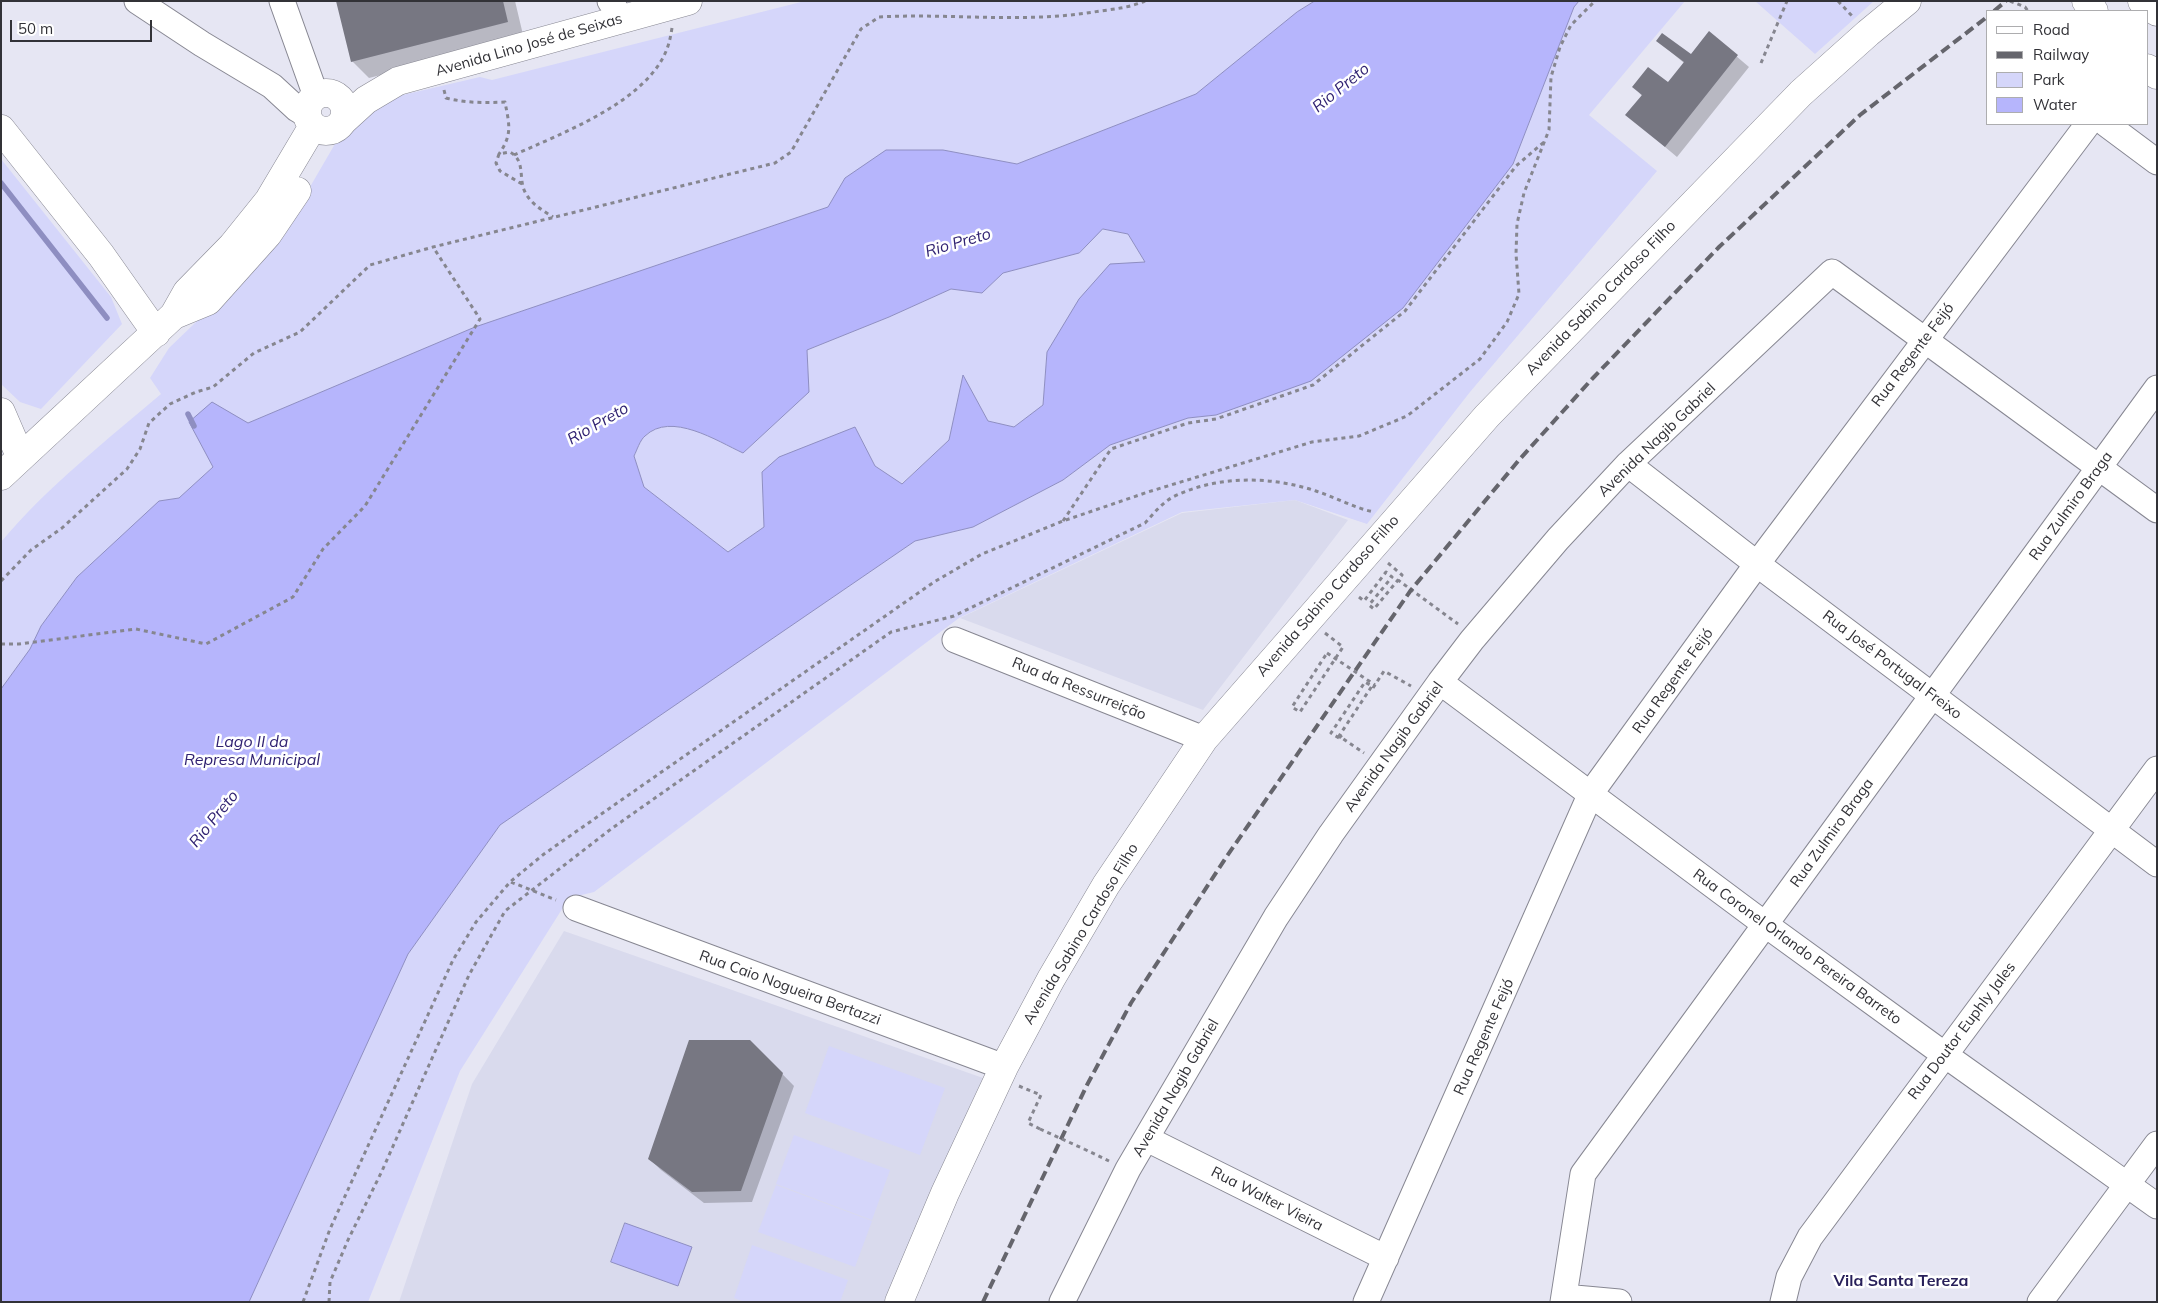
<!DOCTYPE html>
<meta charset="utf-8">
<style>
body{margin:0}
#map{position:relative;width:2158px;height:1303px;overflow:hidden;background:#e6e6f3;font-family:Mulish,sans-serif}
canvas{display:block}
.frame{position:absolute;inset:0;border:2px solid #323237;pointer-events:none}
.legend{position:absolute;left:1986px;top:10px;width:162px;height:115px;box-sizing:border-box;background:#fff;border:1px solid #adadaf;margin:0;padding:6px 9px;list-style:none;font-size:15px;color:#323237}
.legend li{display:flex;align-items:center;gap:10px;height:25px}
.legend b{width:25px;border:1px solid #adadaf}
.scale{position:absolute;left:10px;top:20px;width:142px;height:22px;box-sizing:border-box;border:2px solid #323237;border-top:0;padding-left:6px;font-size:15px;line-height:18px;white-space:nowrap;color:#323237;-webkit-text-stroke:4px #fff;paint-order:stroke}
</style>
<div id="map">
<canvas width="2158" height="1303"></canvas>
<div class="frame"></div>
<ul class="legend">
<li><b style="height:6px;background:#fff"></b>Road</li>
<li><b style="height:6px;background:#65656c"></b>Railway</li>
<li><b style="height:14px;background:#d5d6fa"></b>Park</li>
<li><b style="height:14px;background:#b6b5fc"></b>Water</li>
</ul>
<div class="scale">50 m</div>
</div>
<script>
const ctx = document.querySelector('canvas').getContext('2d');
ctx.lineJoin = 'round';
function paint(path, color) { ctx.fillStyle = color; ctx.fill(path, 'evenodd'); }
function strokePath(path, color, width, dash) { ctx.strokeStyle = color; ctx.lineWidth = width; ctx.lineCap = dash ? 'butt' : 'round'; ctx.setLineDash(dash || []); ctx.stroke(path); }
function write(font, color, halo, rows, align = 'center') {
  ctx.font = font + ' Mulish,sans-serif'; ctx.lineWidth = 5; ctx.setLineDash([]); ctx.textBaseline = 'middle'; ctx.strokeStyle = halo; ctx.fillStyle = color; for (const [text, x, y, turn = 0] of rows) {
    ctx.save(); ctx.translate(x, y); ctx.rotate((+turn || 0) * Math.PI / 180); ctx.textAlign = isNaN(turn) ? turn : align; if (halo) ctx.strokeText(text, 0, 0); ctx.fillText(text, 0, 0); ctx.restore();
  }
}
paint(new Path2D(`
 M1295,500L1348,520L1203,710L960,618L1182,513Z
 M564,931L983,1078L935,1185L888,1302H399L472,1084Z`), '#d9daed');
paint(new Path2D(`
 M805,1H1315L1297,12L1196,94L1017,164L943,150L846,178L828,207L475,327L248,423L190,422L213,467L179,498L159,501L77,577L41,626L30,649L1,689V542C48,486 106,441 161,394L150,378L169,348L220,299L289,223L339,137L369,107L394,97L480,77L492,80Z
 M1579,1H1685L1589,115L1657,171L1470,392L1367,524L1295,500L1182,512L959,618L594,892L569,898L460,1071L368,1302H249L408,954L500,825L915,541L973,527L1063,480L1110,445L1188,418L1216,415L1403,308L1513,164L1574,7Z
 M1755,1H1874L1815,54Z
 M1,159L111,297L122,324L41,409L20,402L1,384Z
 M1103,229L1128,234L1145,262L1047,352L1043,405L1014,427L988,421L963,376L949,440L901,484L875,466L855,427L762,472L764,527L728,552L644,487L634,456C637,450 640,440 645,436C671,411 717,441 743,453L808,392L807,350L889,317L951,289L982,293L1003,273L1079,253Z
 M829,1046L945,1088L920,1155L805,1113Z
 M794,1135L890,1170L872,1220L776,1184Z
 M776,1185L872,1221L855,1267L758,1232Z
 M752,1245L848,1280L840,1302H745L734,1298Z`), '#d5d6fa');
const water = new Path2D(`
 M1315,1H1579L1574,7L1513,164L1403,308L1311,381L1216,415L1188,418L1110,445L1063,480L973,527L915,541L500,825L408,954L249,1302H1V689L30,649L41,626L77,577L159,501L179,498L213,467L189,422L212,402L248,423L475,327L828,207L845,178L886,150H943L1017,164L1196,94L1297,12ZM1103,229L1128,234L1145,262L1110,264L1079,299L1047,352L1043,405L1014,427L988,421L963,375L949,440L902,484L875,466L855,427L779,457L762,472L764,527L728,552L644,487L634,456C637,450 640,440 645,436C671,411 717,441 743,453L809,392L807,350L889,317L951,289L982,293L1003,273L1079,253Z
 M625,1223L692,1247L678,1286L611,1262Z`);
paint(water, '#b6b5fc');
strokePath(water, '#8e8ec1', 1);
paint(new Path2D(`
 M337,1H515L524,39L369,78L352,61Z
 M1709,33L1749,67L1677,157L1627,115L1642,96L1634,87L1668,84L1684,63L1658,41L1691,55Z
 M750,1041L794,1086L752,1202L704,1203L661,1170L649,1158Z`), '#0003');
strokePath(new Path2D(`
 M1,183L107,318
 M188,414L194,426`), '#8e8ec1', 5.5);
paint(new Path2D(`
 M336,1H503L508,22L351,62Z
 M1709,31L1738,55L1665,147L1625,115L1642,95L1632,87L1648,67L1668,82L1684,62L1656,41L1662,33L1691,54Z
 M689,1040H750L783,1073L741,1191L692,1192L648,1159Z`), '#777782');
const minor = new Path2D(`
 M137,1L202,44L272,86L297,109L307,115
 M282,1L316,96
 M610,1L622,19
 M2106,124L2157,162
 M1628,464L1757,564L2157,864
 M955,640L1204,739
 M1440,682L1766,925L1945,1055L2157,1206
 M576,908L1004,1067
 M1147,1139L1386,1258
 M1564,1297L1619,1302
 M1062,1302L1128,1169L1276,917L1331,834L1440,682L1472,640L1558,539L1628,464L1832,272L2157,510
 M1366,1302L1591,793L1757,564L2088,124
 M1563,1302L1583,1174L2157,388
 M1783,1302L1789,1277L1810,1237L2157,769
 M2040,1302L2157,1144`);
const major = new Path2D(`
 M307 112a19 19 0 1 1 38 0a19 19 0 1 1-38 0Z
 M343,121L366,100L398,81L688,1
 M1,129L101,255L156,333
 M174,315L208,301L268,234L297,191
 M1,412L20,456
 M1,476L174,315L187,292L232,246L269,200L313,126
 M899,1302L945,1193L1004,1067L1051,979L1106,885L1204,739L1487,416L1801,93L1868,33L1907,1`);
const highway = new Path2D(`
 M2086,1L2094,11
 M2142,1L2157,12
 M2147,68L2157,75`);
strokePath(minor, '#878792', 27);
strokePath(major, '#878792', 29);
strokePath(highway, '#878792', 29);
strokePath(new Path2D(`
 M1838,1L1853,17
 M2010,1L2025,7L2028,11
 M1761,63L1787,1
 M444,90L446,98C466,103 485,103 505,102C509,124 513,134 499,154
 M514,155C562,133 650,101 668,46C670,40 671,34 672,28
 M522,184L500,171L496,163L499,154L510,152C526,161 518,178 525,192C531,204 542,210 553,217
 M1063,521L1111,449L1188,423L1216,419L1313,385L1405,311L1516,166L1544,142
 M1388,563L1402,575L1398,580L1458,624
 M1,581L31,550L62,528L127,469L140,449L149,423L170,404L196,392L213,387L254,353L300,332L370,265L433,247L775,163L791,152L861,29L879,17C953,13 1026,24 1100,11C1116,9 1131,7 1145,1
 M1359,597L1364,601L1386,572L1392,577L1369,605L1374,609L1398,580
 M1325,633L1343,647L1300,712L1292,707L1327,653
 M1,644H19L136,629L206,644L293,597L323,549L365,506L480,319L433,247
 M1373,688L1384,671L1411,686
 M1339,738L1331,733L1365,682L1372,686L1339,736L1364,753
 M511,882L556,900
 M1019,1086L1041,1095L1028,1123L1040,1129
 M1084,1149L1109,1161
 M303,1302L330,1229L453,960L476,922L510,882L544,854L934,582L982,554L1063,521L1148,492L1312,442L1359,436L1407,416L1480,359L1507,322L1519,294L1516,254L1517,224L1524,193L1549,130L1551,77L1560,47L1571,25L1595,1
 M329,1302L330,1282L348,1240L382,1171L469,975L505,911L611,829L891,632L954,616L1145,523C1154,513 1162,503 1173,497C1217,475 1271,476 1316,491C1335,497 1354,508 1374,512`), '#86868f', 3, [4, 4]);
strokePath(minor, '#fff', 25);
strokePath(major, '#fff', 28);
strokePath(highway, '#fff', 28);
strokePath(new Path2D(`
 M1994,11L2006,1
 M983,1302L1087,1085L1131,1003L1227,856L1411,590L1519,460L1592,379L1719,247L1860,115L1987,17`), '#65656c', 4, [10, 5]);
strokePath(new Path2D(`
 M1327,653L1375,685
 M1339,738L1343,734
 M1040,1129L1084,1149`), '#86868f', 3, [4, 4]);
write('15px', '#323237', '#fff', [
 ["Avenida Lino José de Seixas",529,45,-16],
 ["Avenida Sabino Cardoso Filho",1601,298,-46],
 ["Rua Regente Feijó",1913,355,-53],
 ["Avenida Nagib Gabriel",1657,440,-44],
 ["Rua Zulmiro Braga",2071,506,-54],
 ["Avenida Sabino Cardoso Filho",1328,596,-49],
 ["Rua José Portugal Freixo",1892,665,37],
 ["Rua Regente Feijó",1673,681,-54],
 ["Rua da Ressurreição",1079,689,22],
 ["Avenida Nagib Gabriel",1394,747,-54],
 ["Rua Zulmiro Braga",1832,833,-54],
 ["Avenida Sabino Cardoso Filho",1081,934,-59],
 ["Rua Coronel Orlando Pereira Barreto",1797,947,36],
 ["Rua Caio Nogueira Bertazzi",790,988,20],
 ["Rua Doutor Euphly Jales",1962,1031,-53],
 ["Rua Regente Feijó",1484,1037,-66],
 ["Avenida Nagib Gabriel",1176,1088,-60],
 ["Rua Walter Vieira",1267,1199,27]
]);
write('italic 16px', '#302272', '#fff', [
 ["Rio Preto",1341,88,-39],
 ["Rio Preto",958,243,-16],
 ["Rio Preto",598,424,-30],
 ["Lago II da",252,742],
 ["Represa Municipal",252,760],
 ["Rio Preto",214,819,-51]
]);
write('bold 16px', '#28205a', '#fff', [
 ["Vila Santa Tereza",1901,1281]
]);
</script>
